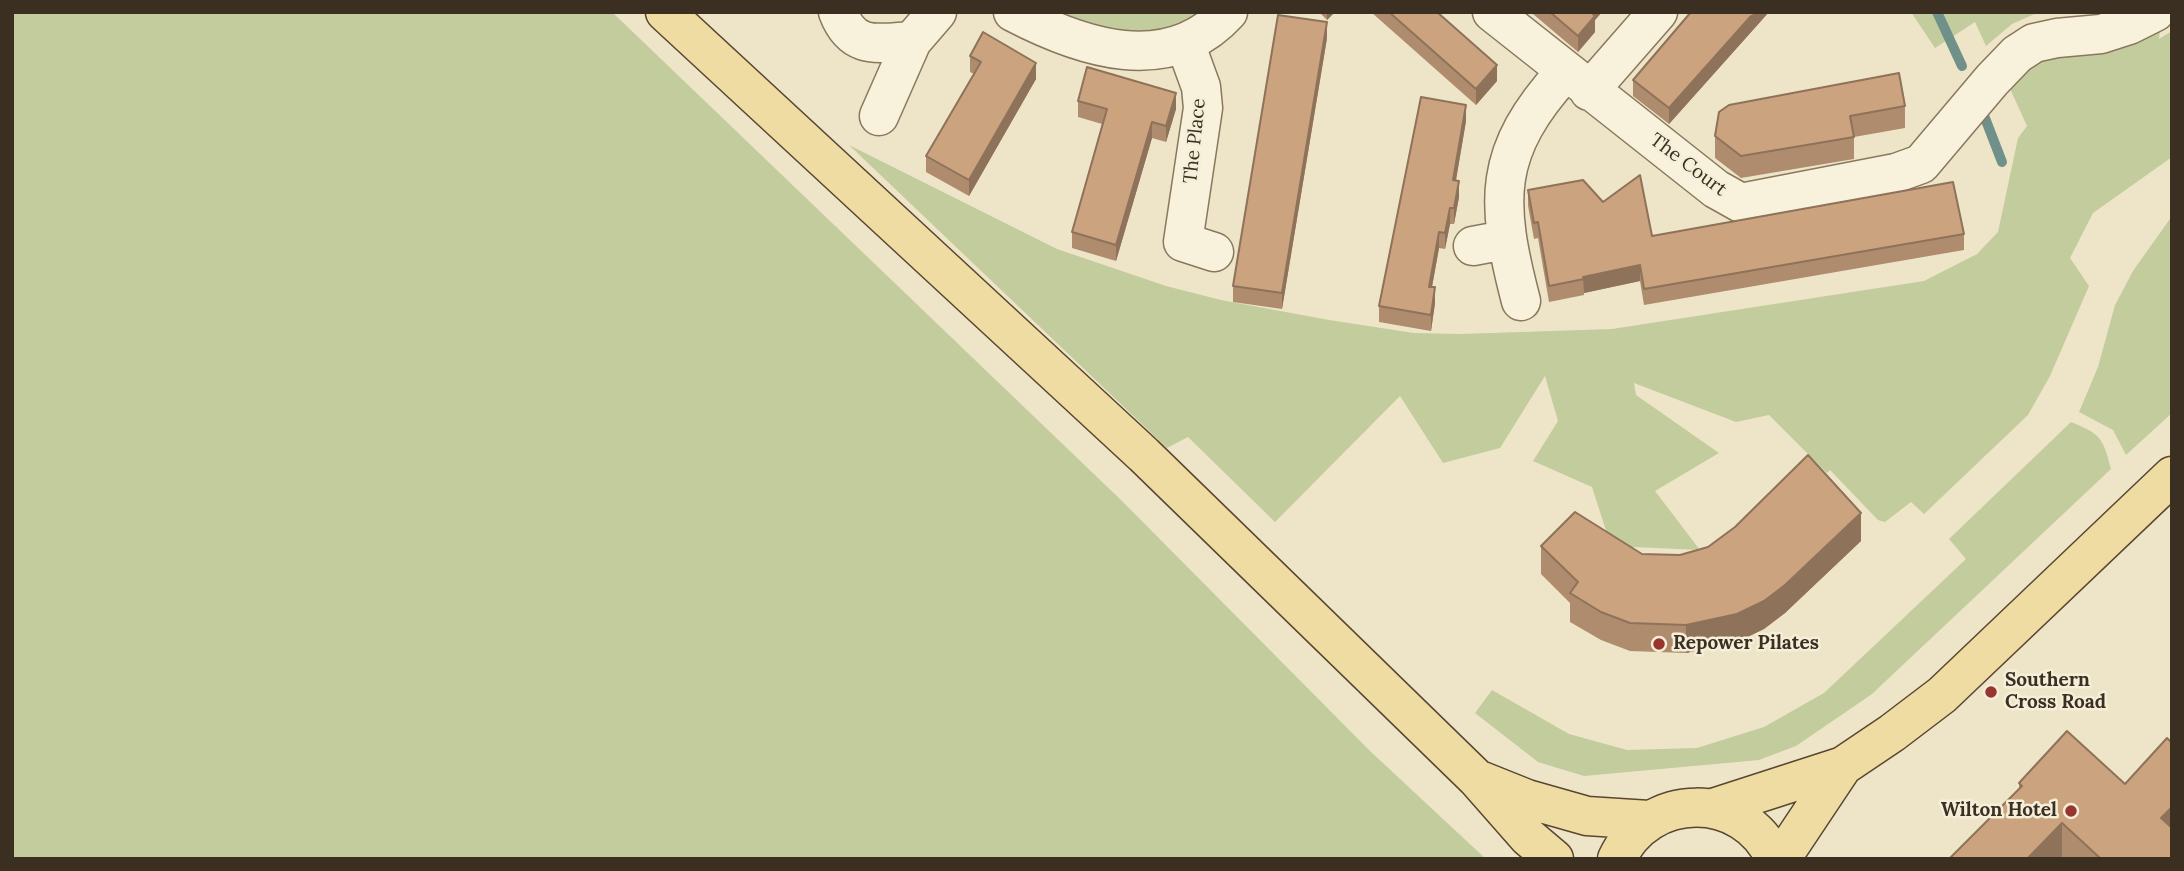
<!DOCTYPE html>
<style>
body{margin:0}
#map{position:relative;width:2184px;height:871px;overflow:hidden;background:#eee5c8;font-family:Lora,serif}
canvas{display:block}
.frame{position:absolute;inset:0;border:14px solid #3a2f21;pointer-events:none}
</style>
<div id="map">
<canvas width="2184" height="871"></canvas>
<div class="frame"></div>
</div>
<script>
const ctx = document.querySelector('canvas').getContext('2d');
ctx.lineJoin = 'round';
function paint(path, color) { ctx.fillStyle = color; ctx.fill(path, 'evenodd'); }
function strokePath(path, color, width, dash) { ctx.strokeStyle = color; ctx.lineWidth = width; ctx.lineCap = dash ? 'butt' : 'round'; ctx.setLineDash(dash || []); ctx.stroke(path); }
function write(font, color, halo, rows, align = 'center') {
  ctx.font = font + ' Lora,serif'; ctx.lineWidth = 5; ctx.setLineDash([]); ctx.textBaseline = 'middle'; ctx.strokeStyle = halo; ctx.fillStyle = color; for (const [text, x, y, turn = 0] of rows) {
    ctx.save(); ctx.translate(x, y); ctx.rotate((+turn || 0) * Math.PI / 180); ctx.textAlign = isNaN(turn) ? turn : align; if (halo) ctx.strokeText(text, 0, 0); ctx.fillText(text, 0, 0); ctx.restore();
  }
}
paint(new Path2D(`
 M12,12H612L1121,500L1370,751L1486,859H12Z
 M1037,12H1207C1144,54 1104,30 1037,12Z
 M1911,12H2039L2012,24L1986,46L1975,22L1935,48Z
 M2160,29L2159,39L2172,31V157L2093,213L2070,258L2089,286L2050,376L2028,415L1924,514L1911,502L1885,522L1878,520L1830,470L1827,473L1769,415L1736,422L1634,383L1636,395L1719,453L1655,491L1700,550L1611,546L1592,487L1533,461L1558,421L1545,376L1500,448L1443,463L1400,396L1275,522L1188,437L1167,448L849,145L1057,249L1166,286L1221,300L1329,320L1414,333L1460,334L1612,329L1924,281L1977,254L1998,232L2018,138L2027,126L2007,82L2043,55Z
 M2172,216V413L2126,455L2113,430L2079,412L2098,367L2115,305L2133,271Z
 M2071,422C2101,434 2103,438 2111,469L1872,694L1796,746L1759,760L1584,776L1538,762L1475,713L1492,690L1569,734L1627,750L1697,748L1764,727L1824,693L1966,559L1949,539Z`), '#c3cc9c');
strokePath(new Path2D(`
 M1937,12L1962,66
 M1985,118L2002,162`), '#70908a', 10);
const minor = new Path2D(`
 M838,12C853,51 878,43 912,41L937,12
 M1013,12C1080,47 1168,78 1228,12
 M1492,12L1716,189L1741,203L1896,173L1921,164L1992,80L2017,54L2034,43L2057,38L2101,34L2129,25L2155,12
 M1185,43L1201,87L1203,108L1183,242L1214,252
 M1589,91L1658,12
 M879,116L912,41
 M1473,246L1505,240
 M1521,301C1495,201 1492,152 1565,72`);
const major = new Path2D(`
 M665,12L1144,455L1477,779L1528,837L1554,859
 M1482,781L1527,799L1587,816L1649,820
 M1713,808L1843,766L1892,733L1942,695L2172,476
 M1617,859C1648,791 1744,790 1775,859
 M1781,859L1843,766`);
strokePath(minor, '#89785d', 41);
strokePath(major, '#584631', 41);
strokePath(minor, '#f8f1dc', 38);
strokePath(major, '#efdca2', 38);
paint(new Path2D(`
 M1319,12H1335L1327,20Z
 M1371,12H1437L1497,81L1476,105Z
 M1533,12H1602L1595,20V32L1578,52L1533,14Z
 M1691,12H1769L1669,124L1633,96V80Z
 M1327,38L1282,309L1233,302V286Z
 M970,56L1036,79L969,196L926,172V156L974,74L970,72Z
 M1078,101L1176,109L1166,142L1152,138L1116,261L1072,248V232L1102,124L1078,117Z
 M1905,106V128L1854,137V159L1741,178L1715,158V136Z
 M1466,121L1456,181L1459,197L1454,224H1450L1445,249L1439,248L1432,287L1435,303L1431,331L1379,322V306Z
 M1528,190L1603,202L1652,236L1964,234V250L1644,305L1640,281L1584,293V295L1549,302L1538,238L1534,239L1528,206Z
 M1861,541L1785,613L1764,629L1737,642L1686,653L1630,651L1601,640L1570,622V603L1541,574V546L1642,554L1680,555Z
 M2019,783L2125,784L2172,859H1949L2019,789Z`), '#af8c6d');
paint(new Path2D(`
 M1327,12H1335L1327,20Z
 M1589,12H1602L1595,20V32L1578,52V36Z
 M1756,12H1769L1669,124V108L1751,16Z
 M1327,22V38L1282,309V293Z
 M1036,63V79L969,196V180Z
 M1497,65V81L1476,105V89Z
 M1176,93V109L1166,142V126Z
 M1466,105V121L1453,196V180Z
 M1152,122V138L1116,261V245Z
 M1459,181V197L1454,224V208Z
 M1450,208V224L1445,249V233Z
 M1439,232V248L1429,303V287Z
 M1640,265V281L1584,293L1583,277Z
 M1435,287V303L1431,331V315Z
 M1861,513V541L1785,613L1764,629L1737,642L1686,653V625Z
 M2172,807V845L2161,818Z
 M2062,823V859H2027Z`), '#8e7259');
const building = new Path2D(`
 M1389,12H1437L1497,65L1476,89Z
 M1550,12H1591L1595,16L1578,36Z
 M1691,12H1756L1750,19L1751,16L1669,108L1633,80Z
 M1278,15L1327,22L1282,293L1233,286Z
 M983,32L1036,63L969,180L926,156L981,62L970,56Z
 M1087,67L1176,93L1166,126L1152,122L1116,245L1072,232L1107,109L1078,101Z
 M1899,73L1905,106L1850,116L1854,137L1741,156L1715,136L1719,112L1729,105Z
 M1421,97L1466,105L1453,180L1459,181L1454,208H1450L1445,233L1439,232L1429,287H1435L1431,315L1379,306Z
 M1640,175L1652,236L1953,182L1964,234L1644,289L1640,265L1583,277L1584,279L1549,286L1538,222L1534,223L1528,190L1583,180L1603,202Z
 M1808,455L1861,513L1785,585L1764,601L1737,614L1686,625L1630,623L1601,612L1570,593L1578,582L1541,546L1575,512L1642,554L1680,555L1708,547L1735,527Z
 M2067,731L2125,784L2167,738L2172,743V807L2161,818L2172,828V859H2100V858L2062,823L2027,859H1949L2022,786L2019,783Z`);
paint(building, '#cba37f');
strokePath(building, '#8e7259', 2);
for (const [x, y, r, color] of [
 [1659,644,7,"#97352f"],
 [1991,692,7,"#97352f"],
 [2071,811,7,"#97352f"]
]) { const dot = new Path2D(); dot.arc(x, y, r, 0, 2 * Math.PI); ctx.fillStyle = color; ctx.fill(dot); strokePath(dot, '#f5eed8', 2.5); }
write('19px', '#3a2f21', '#f5eed8', [
 ["The Place",1195,141,-84],
 ["The Court",1688,165,37]
]);
write('bold 19px', '#3a2f21', '#f5eed8', [
 ["Repower Pilates",1673,644],
 ["Southern",2005,681],
 ["Cross Road",2005,703],
 ["Wilton Hotel",2057,811,"right"]
], 'left');
</script>
